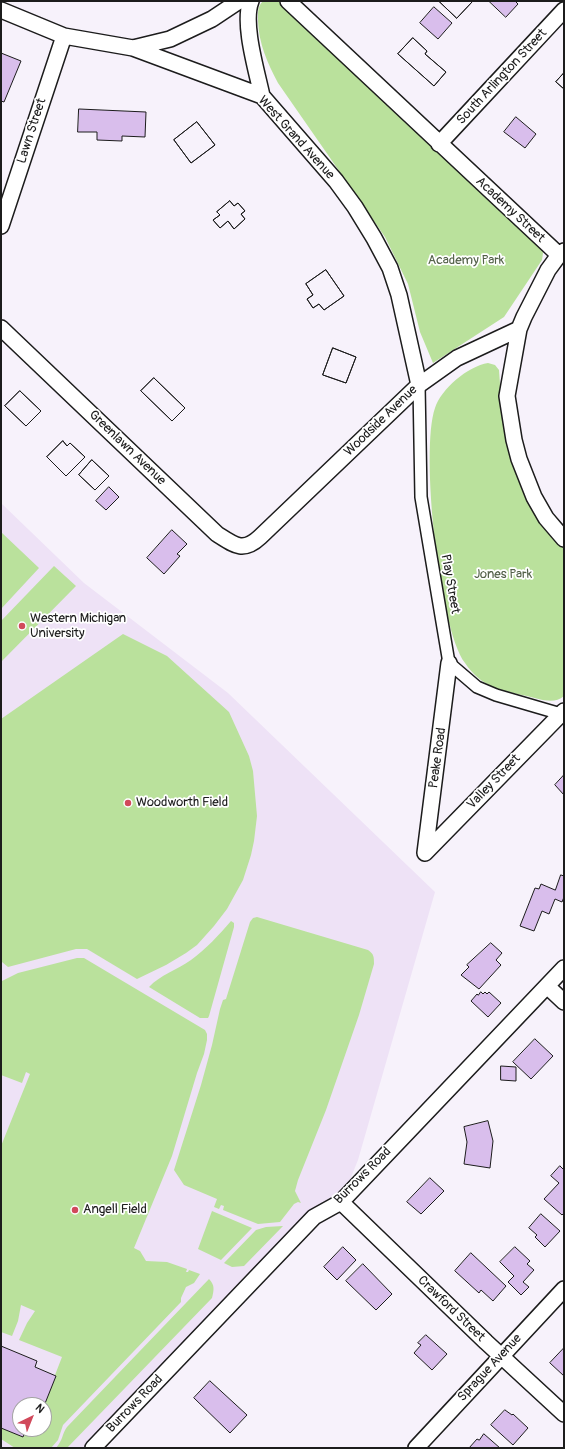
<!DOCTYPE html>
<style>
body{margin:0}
#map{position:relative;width:565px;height:1449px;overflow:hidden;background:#f7f2fb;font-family:Pangolin,sans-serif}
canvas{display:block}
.frame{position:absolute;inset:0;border:2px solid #1c1c1c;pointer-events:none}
.north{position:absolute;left:12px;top:1397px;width:40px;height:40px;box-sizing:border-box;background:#fff;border:1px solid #a4a4a4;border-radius:50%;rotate:43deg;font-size:11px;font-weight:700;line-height:16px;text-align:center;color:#1c1c1c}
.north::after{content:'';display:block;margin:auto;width:14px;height:18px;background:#d1495b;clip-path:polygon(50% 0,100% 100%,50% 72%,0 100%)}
</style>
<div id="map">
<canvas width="565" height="1449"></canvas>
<div class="frame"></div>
<div class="north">N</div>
</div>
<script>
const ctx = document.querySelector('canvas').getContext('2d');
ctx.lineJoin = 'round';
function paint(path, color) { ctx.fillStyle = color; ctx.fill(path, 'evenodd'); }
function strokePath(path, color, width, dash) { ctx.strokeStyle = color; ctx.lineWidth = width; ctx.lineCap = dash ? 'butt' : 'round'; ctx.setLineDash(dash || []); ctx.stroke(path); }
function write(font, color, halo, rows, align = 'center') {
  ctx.font = font + ' Pangolin,sans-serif'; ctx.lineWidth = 3.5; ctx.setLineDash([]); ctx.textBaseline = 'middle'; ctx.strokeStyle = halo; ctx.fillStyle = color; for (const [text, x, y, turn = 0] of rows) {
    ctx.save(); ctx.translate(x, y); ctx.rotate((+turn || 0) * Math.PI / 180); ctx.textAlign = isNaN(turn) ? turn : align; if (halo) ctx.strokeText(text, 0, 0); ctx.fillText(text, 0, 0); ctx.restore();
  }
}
paint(new Path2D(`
 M1,503L84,583L228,693L435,892L358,1160L341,1202L314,1217L93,1448H1ZM20,1405H44V1429H20Z`), '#eee2f6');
paint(new Path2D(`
 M263,1H280L297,15L542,247L543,253L542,260L504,317L433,363L420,332L408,284L385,237L278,83C267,62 259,44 258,21C258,13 257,7 263,1Z
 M488,363L495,365L499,370L501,398L513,463L522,490L527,500L552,536L564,548V696C554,705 539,699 527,696C500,690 482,688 465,663C439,628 420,450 435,408C441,389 468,366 488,363Z
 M1,532L39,568L1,609Z
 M54,566L76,586L1,662V621Z
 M123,634L167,656L229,712L249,756L253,771L257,816L254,841L251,855L243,880L227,909L214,926L197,945L186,953L166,965L137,979L87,949H76L8,967L2,962L1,955V719Z
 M257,917L368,950C374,954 374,957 374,964L359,1015L326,1110L298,1180L295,1191L301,1203L298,1202L294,1204L280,1222L258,1224L223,1210L224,1206L221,1205L219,1209L214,1207L217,1199L184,1185L174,1170L201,1085L212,1045L220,1009L223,1000L226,999L250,922L253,918Z
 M231,921L234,923V927L209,1016L208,1018H200L149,987C160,975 177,970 191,960C206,949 219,935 231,921Z
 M77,958H84L205,1030L207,1034V1040L204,1054L197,1073L172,1156L134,1248L140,1251L146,1261L167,1262L187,1269L186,1272H188L189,1270L200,1274L194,1283L186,1287L181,1298V1302L63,1425L58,1440L51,1448H15L1,1439V1428L23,1437L26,1429H44V1406L56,1376L55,1375L62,1357L19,1340L27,1323L35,1311L21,1305L18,1321L12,1336L1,1332V1146L30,1074L26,1072L22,1083L1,1075V983L2,981L18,973Z
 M212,1211L252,1228L221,1260L198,1249Z
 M283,1226L244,1266L232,1267L224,1263L256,1230L266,1227Z
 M209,1279C215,1285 214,1290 212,1298L67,1448H56C63,1440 62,1434 67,1427Z`), '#bae19c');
const building = new Path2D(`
 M439,1H470L472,2L457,18Z
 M439,1H470L472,2L457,18Z
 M489,1H515L518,4L506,17Z
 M434,7L452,23L438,39L420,23Z
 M413,38L427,51L425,54L446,72L434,86L398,54Z
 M413,38L427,51L425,54L446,72L434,86L398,54Z
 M1,53L21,61L4,102L1,101Z
 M564,73V89L556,82Z
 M564,73V89L556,82Z
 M79,109L146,112L145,137L122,136V141L97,140V132H78Z
 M516,117L536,134L525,148L504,132Z
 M197,122L215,145L191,163L174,140Z
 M197,122L215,145L191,163L174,140Z
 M230,201L234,206L238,203L245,211L241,214L245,219L234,229L228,221L220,228L213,220L220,215L217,212Z
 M230,201L234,206L238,203L245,211L241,214L245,219L234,229L228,221L220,228L213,220L220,215L217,212Z
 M326,270L344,296L324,310L319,304L313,308L307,299L313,295L306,284Z
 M326,270L344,296L324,310L319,304L313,308L307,299L313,295L306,284Z
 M333,348L356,357L346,383L323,375Z
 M333,348L356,357L346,383L323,375Z
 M154,378L185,408L172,421L141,391Z
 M154,378L185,408L172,421L141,391Z
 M20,391L41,411L26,426L5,406Z
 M20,391L41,411L26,426L5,406Z
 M63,441L67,446L70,443L85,457L66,476L47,457Z
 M63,441L67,446L70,443L85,457L66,476L47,457Z
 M92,460L109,476L95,490L79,475Z
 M92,460L109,476L95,490L79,475Z
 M109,487L119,497L106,510L96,501Z
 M172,530L187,544L177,554L180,556L164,574L147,558Z
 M564,775V795L555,785Z
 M561,875L564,876V897L562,902L555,899L549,914L542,911L534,931L520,926L535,888L539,889L541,884L555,890Z
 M491,943L502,953L496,960L501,965L479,989L461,975L469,967L467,965Z
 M481,992L483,994L485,992L487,994L489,992L501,1003L488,1017L471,1001L477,994L478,995Z
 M535,1039L553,1056L531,1079L513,1062Z
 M501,1066L516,1067V1081L501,1080Z
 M488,1121L493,1141L490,1168L464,1164L467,1142L464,1127Z
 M560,1166L564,1170V1213L562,1215L544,1199L559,1183L551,1176Z
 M430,1178L444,1191L421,1214L407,1202Z
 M541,1214L560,1231L545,1247L535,1237L537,1235L529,1228Z
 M343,1247L356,1260L337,1280L324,1267Z
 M515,1247L530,1261L527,1264L534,1270L523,1282L529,1287L521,1295L508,1282L514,1276L500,1262Z
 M471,1253L506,1286L493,1301L481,1290L479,1293L455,1271Z
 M363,1264L392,1294L376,1310L346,1281Z
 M426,1335L447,1354L432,1370L414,1353L421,1345L418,1343Z
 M1,1346L37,1361L35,1367L56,1376L44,1406L20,1405V1429H26L23,1437L1,1428Z
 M564,1348V1376L550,1363Z
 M210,1381L247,1415L230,1433L194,1398Z
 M505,1410L512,1415L513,1414L528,1428L513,1445L491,1425Z
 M484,1434L500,1448H469L477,1439L479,1440Z`);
paint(building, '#d9beec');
strokePath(building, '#1c1c1c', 1);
const pedestrian = new Path2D(`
 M419,385L421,497L449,663L477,687L496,695L561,714`);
const minor = new Path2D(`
 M251,1C242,23 257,72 262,96
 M288,1L559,255
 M1,10L64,36L133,48L262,96L336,181L355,207L374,238L390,268L399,295L419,385
 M133,48L170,39L212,19L239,1
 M439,144L564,10
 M1,226L64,36
 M564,251L559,255L548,270L524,317L519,329L507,396L514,440L519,459L534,497L546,518L564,539
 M1,328L217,534C234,545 243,553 260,537L419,385L457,358L519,329
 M425,853L564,711
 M425,853L449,663
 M547,986L564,1002
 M341,1202L486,1342L564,1414
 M93,1448L314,1217L341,1202L564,968
 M416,1448L564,1289`);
strokePath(pedestrian, '#1c1c1c', 14);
strokePath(minor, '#1c1c1c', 18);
strokePath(pedestrian, '#fff', 11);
strokePath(minor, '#fff', 15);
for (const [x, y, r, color] of [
 [22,626,4,"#d1495b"],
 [128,803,4,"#d1495b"],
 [75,1210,4,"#d1495b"]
]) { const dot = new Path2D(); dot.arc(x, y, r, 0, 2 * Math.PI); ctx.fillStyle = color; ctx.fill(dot); strokePath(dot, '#fff', 1.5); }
write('13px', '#1c1c1c', '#fff', [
 ["South Arlington Street",502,77,-47],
 ["Lawn Street",32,131,-72],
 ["West Grand Avenue",296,138,48],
 ["Academy Street",510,210,43],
 ["Woodside Avenue",381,421,-44],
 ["Greenlawn Avenue",127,448,44],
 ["Play Street",450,584,80],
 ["Peake Road",438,758,-82],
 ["Valley Street",494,782,-46],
 ["Burrows Road",363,1176,-45],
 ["Crawford Street",451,1309,44],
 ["Sprague Avenue",490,1368,-47],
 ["Burrows Road",135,1404,-46]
]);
write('13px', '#536149', '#fff', [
 ["Academy Park",466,261],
 ["Jones Park",503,575]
]);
write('13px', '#1c1c1c', '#fff', [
 ["Western Michigan",30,619],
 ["University",30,634],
 ["Woodworth Field",136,803],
 ["Angell Field",83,1210]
], 'left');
</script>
